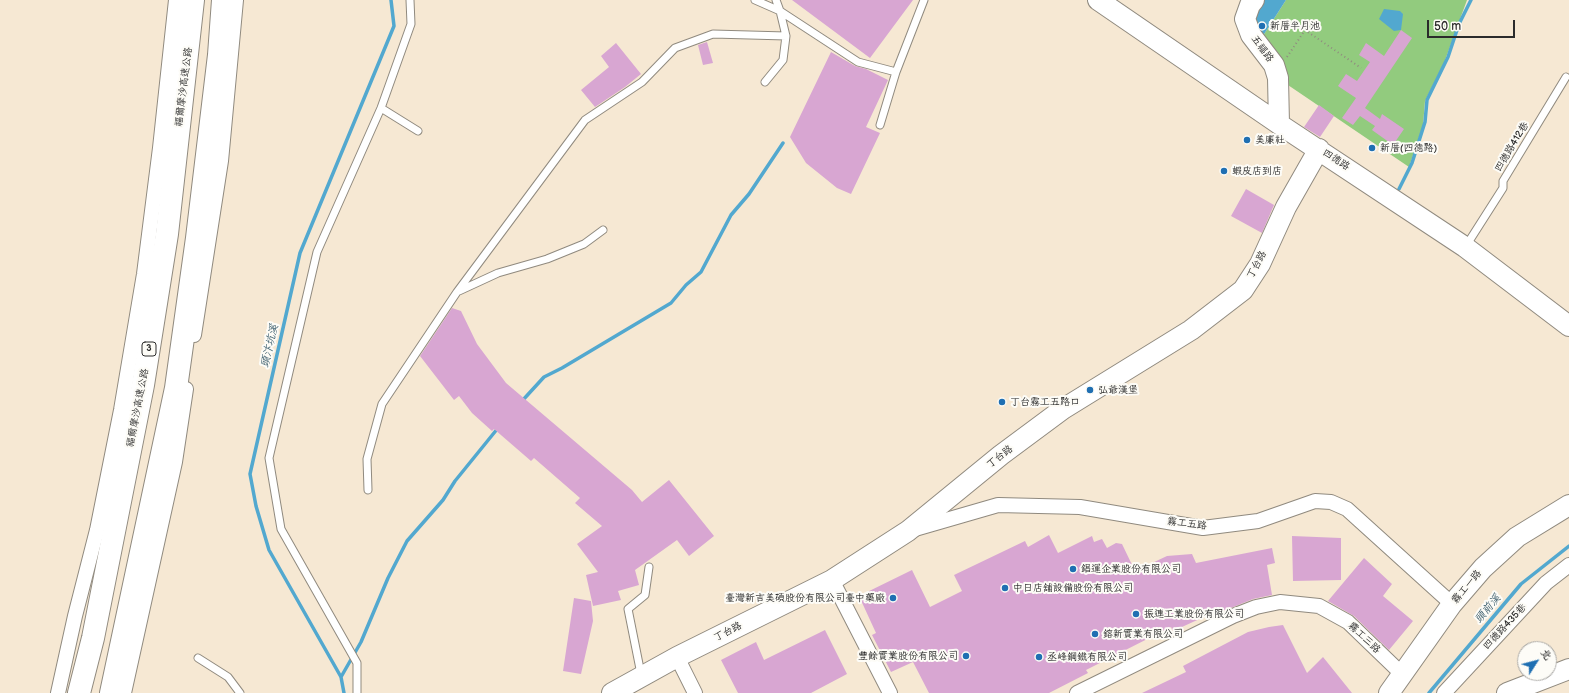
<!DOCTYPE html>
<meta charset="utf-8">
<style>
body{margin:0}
#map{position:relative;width:1569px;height:693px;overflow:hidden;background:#f6e8d3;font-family:"Balsamiq Sans","LXGW WenKai TC",sans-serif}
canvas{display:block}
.north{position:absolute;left:1517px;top:641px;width:40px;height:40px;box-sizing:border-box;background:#fdfcf7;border:1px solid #a9a8a5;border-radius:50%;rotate:54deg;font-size:11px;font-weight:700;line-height:16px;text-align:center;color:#2b2b2b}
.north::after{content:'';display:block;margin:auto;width:14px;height:18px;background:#1f6fb2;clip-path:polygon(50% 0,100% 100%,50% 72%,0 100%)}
.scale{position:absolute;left:1427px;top:20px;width:88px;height:18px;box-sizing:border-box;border:2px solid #2b2b2b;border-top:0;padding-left:5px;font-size:12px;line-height:14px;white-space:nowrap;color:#2b2b2b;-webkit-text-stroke:3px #fdfcf7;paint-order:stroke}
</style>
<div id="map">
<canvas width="1569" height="693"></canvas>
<div class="north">北</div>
<div class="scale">50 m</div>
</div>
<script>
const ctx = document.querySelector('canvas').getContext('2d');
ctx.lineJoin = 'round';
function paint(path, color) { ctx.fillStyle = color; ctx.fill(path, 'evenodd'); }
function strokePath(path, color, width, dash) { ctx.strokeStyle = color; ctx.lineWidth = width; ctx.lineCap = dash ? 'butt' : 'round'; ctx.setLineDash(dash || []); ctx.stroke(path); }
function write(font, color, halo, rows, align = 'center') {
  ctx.font = font + ' "Balsamiq Sans","LXGW WenKai TC",sans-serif'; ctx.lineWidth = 4; ctx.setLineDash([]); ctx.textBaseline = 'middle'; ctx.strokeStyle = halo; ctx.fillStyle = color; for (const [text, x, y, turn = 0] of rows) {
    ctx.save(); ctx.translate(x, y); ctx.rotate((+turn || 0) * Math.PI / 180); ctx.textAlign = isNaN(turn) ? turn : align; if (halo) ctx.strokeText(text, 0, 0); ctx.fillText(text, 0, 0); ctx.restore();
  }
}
paint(new Path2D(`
 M1286,0H1467L1444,63L1425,101L1423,125L1409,167L1285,83L1259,42Z`), '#92cb7e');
paint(new Path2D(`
 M1262,0H1286L1259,42C1251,28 1256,14 1262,0Z
 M1384,9L1400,11L1403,14L1401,30L1394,31L1379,19Z`), '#52a8cf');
strokePath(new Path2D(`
 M1399,189L1412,163L1425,122L1427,100L1448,57L1459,24L1471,0
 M522,401L544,377L562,368L671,303L686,285L701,272L731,215L749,194L783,143
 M341,677L361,642L388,578L407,541L443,500L455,481L498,428
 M344,693L341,677L269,550L256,506L250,474L300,253L394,26L391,0
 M1429,693L1521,584L1569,546`), '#52a8cf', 3.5);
paint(new Path2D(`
 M792,0H913L870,58Z
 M1401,30L1412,38L1365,108L1380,119L1382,114L1404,129L1393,145L1372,130L1375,126L1360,116L1353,125L1342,118L1356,98L1338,86L1346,74L1357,81L1370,62L1359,55L1366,43L1384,56Z
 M707,42L713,63L703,65L698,45Z
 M616,43L641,74L625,87L595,107L581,90L609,67L601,56Z
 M831,52L855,66L866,69L888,80L866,127L880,133L851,194L837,188L806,163L790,137Z
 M1319,105L1334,116L1320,137L1304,127Z
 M1246,189L1274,205L1262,233L1231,216Z
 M452,308L461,311L477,344L506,383L632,490L642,502L669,480L714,536L689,556L677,540L635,570L639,585L618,591L621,600L593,606L586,575L598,572L577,544L602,526L575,503L580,498L534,458L531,461L494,429L492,431L472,413L459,396L454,400L420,356Z
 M1049,535L1058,553L1092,536L1094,542L1102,539L1107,548L1116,543L1122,544L1135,571L1167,556L1192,554L1196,563L1272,548L1275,563L1267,565L1272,595L1253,599L1226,610L1215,612L1173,631L1171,627L1086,670L1088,673L1049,693H929L913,662L891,672L872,635L876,633L859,596L912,570L930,607L962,591L954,575L1025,541L1028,547Z
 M1292,536L1341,538V580L1293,581Z
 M1364,558L1392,584L1383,596L1413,621L1389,650L1354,616L1328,601Z
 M574,598L591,601L593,621L581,674L563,671Z
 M1283,625L1307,673L1323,657L1352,693H1142L1186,672L1183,666L1248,632L1269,627Z
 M825,630L847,674L811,693H738L721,660L756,642L764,660Z`), '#d8a6d2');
const lane = new Path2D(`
 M755,0L780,11L858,62L896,72
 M765,82L783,60L786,36
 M381,108L418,131
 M880,125L896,72L924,0
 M1466,246L1503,188V181L1566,77
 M459,291L498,273L547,259L584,244L603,230
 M368,490L367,459L382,404L457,292L585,120L642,82L675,48L713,34L786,36L780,11L776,0
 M198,658L228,677L240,693
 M641,674L628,609L645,595L649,567
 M357,693V663L281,529L269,458L317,252L381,108L411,24L410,0`);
const street = new Path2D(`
 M194,335L221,161L236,0
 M915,529L998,505L1080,507L1203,528L1258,521L1315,501L1331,502L1347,509L1452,604
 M832,580L890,693
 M677,657L695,693
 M58,693L75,616L97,530L121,410L144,274L160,148L176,0
 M124,693L175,462L186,389
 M1077,693L1233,616L1256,607L1280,602L1319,606L1348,622L1403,675
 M1444,693L1546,583L1569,565`);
const secondary = new Path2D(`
 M1098,0L1279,124L1465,247L1569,326
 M1254,0L1250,5L1245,19L1251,35L1274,65L1278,78L1279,124
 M612,693L677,657L832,580L908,531L1001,455L1063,409L1191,330L1243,290L1260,264L1286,207L1319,149
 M1389,693L1452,604L1483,568L1517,537L1569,505
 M1507,693L1569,669`);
const highway = new Path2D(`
 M79,693L93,638L143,385L167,234L193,0
 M111,693L176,388L197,238L219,55L223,0`);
strokePath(lane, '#908a7f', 9);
strokePath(street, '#908a7f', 16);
strokePath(secondary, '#908a7f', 22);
strokePath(highway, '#908a7f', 24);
strokePath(new Path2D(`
 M1287,57L1305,30L1361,68`), '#908a7f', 2, [1, 3]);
strokePath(lane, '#fff', 7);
strokePath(street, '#fff', 14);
strokePath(secondary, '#fff', 20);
strokePath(highway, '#fff', 22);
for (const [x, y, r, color] of [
 [1262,26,4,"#1f6fb2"],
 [1247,140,4,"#1f6fb2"],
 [1372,148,4,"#1f6fb2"],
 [1224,171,4,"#1f6fb2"],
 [1090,390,4,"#1f6fb2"],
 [1002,402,4,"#1f6fb2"],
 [1073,569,4,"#1f6fb2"],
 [1005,588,4,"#1f6fb2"],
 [893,598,4,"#1f6fb2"],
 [1136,614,4,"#1f6fb2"],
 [1095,634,4,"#1f6fb2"],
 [966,656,4,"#1f6fb2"],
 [1039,657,4,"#1f6fb2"]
]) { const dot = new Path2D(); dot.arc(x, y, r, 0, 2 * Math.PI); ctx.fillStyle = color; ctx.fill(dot); strokePath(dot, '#fdfcf7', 1.5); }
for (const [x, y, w] of [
 [149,349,14]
]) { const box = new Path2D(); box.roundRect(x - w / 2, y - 7, w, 14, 3); ctx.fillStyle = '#fdfcf7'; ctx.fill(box); strokePath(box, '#2b2b2b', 1); }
write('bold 9px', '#2b2b2b', null, [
 ["3",149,349]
]);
write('10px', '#2b2b2b', '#fdfcf7', [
 ["新厝半月池",1270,26],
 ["美廉社",1255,140],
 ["新厝(四德路)",1380,148],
 ["蝦皮店到店",1232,171],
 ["弘爺漢堡",1098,390],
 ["丁台霧工五路口",1010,402],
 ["錩運企業股份有限公司",1081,569],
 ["中日店舖設備股份有限公司",1013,588],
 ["臺灣新吉美碩股份有限公司臺中藥廠",885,598,"right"],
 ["振連工業股份有限公司",1144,614],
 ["鎔新實業有限公司",1103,634],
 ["豐餘實業股份有限公司",958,656,"right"],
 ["丞峰鋼鐵有限公司",1047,657]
], 'left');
write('10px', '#2b2b2b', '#fdfcf7', [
 ["五福路",1262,49,54],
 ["福爾摩沙高速公路",184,87,-83],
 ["四德路412巷",1512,147,-59],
 ["四德路",1336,160,33],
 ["丁台路",1257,265,-61],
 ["福爾摩沙高速公路",138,408,-79],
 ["丁台路",1000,457,-38],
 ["霧工五路",1187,524,7],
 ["霧工一路",1467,587,-50],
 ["四德路435巷",1505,627,-47],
 ["丁台路",728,632,-27],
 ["霧工三路",1364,638,43]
]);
write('italic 11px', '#3b5d6d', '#fdfcf7', [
 ["頭汴坑溪",270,346,-77],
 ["頭前溪",1488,609,-50]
]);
</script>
